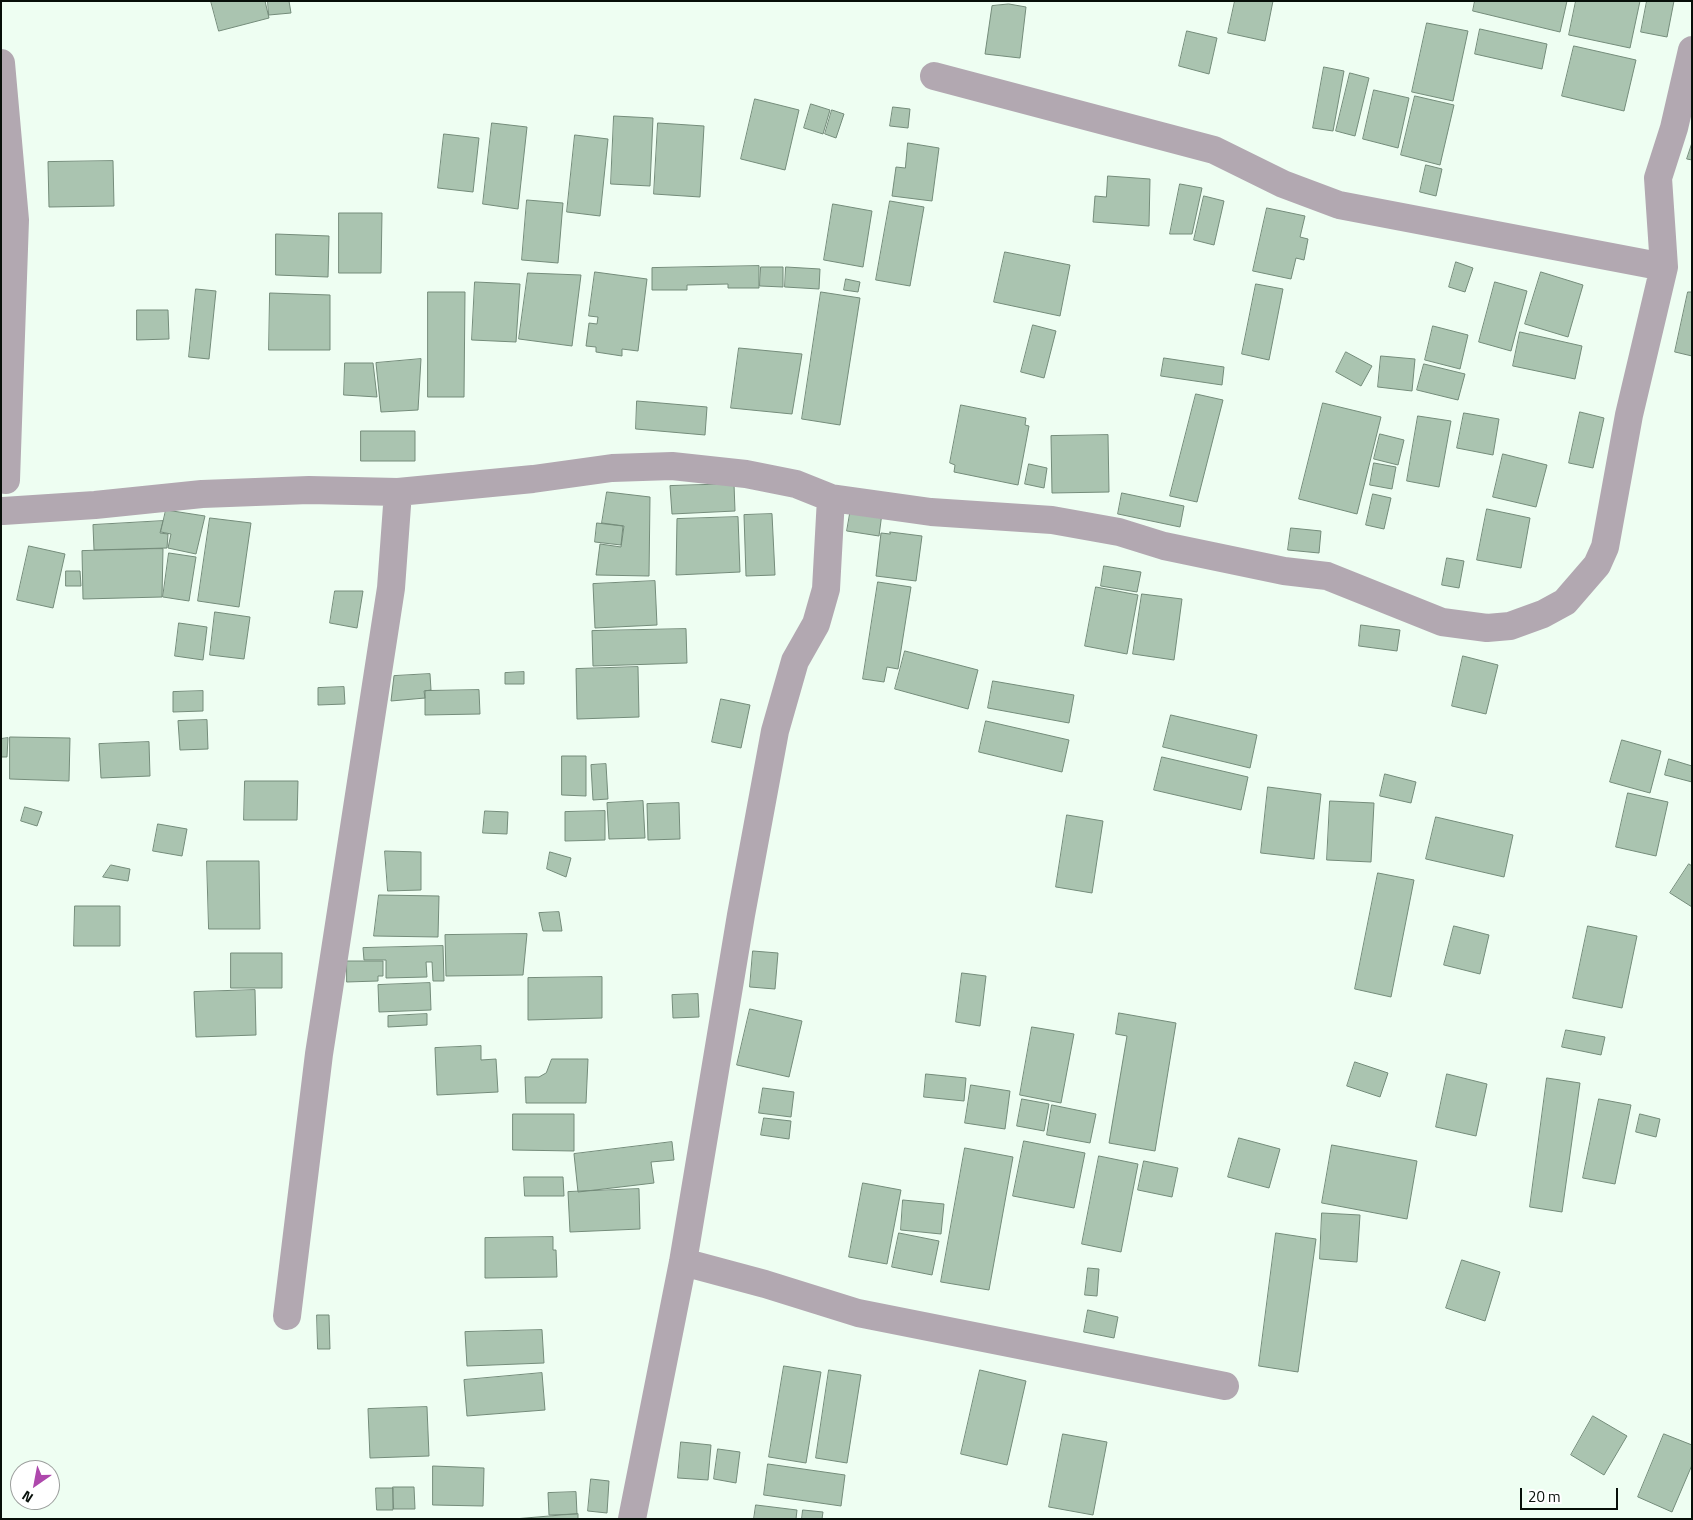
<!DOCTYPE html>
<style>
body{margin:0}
#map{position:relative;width:1693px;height:1520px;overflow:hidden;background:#eefef2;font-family:"Titillium Web",sans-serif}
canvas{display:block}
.frame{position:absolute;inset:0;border:2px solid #070f09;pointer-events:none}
.north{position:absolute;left:10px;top:1460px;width:50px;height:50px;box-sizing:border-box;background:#fff;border:1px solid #9c9f9d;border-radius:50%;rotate:213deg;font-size:14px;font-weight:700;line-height:20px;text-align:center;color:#070f09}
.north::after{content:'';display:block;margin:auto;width:18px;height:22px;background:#ae48ac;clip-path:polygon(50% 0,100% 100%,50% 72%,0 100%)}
.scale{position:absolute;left:1520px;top:1488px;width:98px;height:22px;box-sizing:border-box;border:2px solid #070f09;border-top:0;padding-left:6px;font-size:15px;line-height:18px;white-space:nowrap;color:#070f09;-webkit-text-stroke:4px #fff;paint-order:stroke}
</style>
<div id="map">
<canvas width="1693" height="1520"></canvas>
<div class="frame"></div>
<div class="north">N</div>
<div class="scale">20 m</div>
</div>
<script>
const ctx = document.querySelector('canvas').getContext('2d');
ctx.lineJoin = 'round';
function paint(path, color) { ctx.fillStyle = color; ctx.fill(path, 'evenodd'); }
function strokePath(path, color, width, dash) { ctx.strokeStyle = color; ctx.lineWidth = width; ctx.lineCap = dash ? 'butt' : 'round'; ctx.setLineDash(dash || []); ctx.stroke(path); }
const building = new Path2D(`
 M211,1H265L269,18L219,31Z
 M268,1H289L291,13L269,15Z
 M1235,1H1273L1265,41L1228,33Z
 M1475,1H1567L1560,32L1473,11Z
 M1576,1H1640L1630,48L1569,35Z
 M1647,1H1674L1667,37L1641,32Z
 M1009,4L1026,7L1020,58L985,54L992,6Z
 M1427,23L1468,31L1453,101L1412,92Z
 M1480,29L1547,44L1542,69L1475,54Z
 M1187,31L1217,38L1209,74L1179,66Z
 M1574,46L1636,60L1624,111L1562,96Z
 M1324,67L1344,71L1333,131L1313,128Z
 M1350,73L1369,78L1355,136L1336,131Z
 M1374,90L1409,98L1398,148L1363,139Z
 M1415,96L1454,105L1440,165L1401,155Z
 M755,99L799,110L785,170L741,159Z
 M811,104L830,110L823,134L804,128Z
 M893,107L910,109L908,128L890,126Z
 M832,110L844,114L836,138L825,134Z
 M614,116L653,118L650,186L611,184Z
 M492,123L527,127L518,209L483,204Z
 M658,123L704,126L700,197L654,194Z
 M444,134L479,138L473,192L438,188Z
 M575,135L608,139L600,216L567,212Z
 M908,143L939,148L932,201L892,196L896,167L905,168Z
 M1692,143V160L1687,159Z
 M113,161L114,206L49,207L48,162Z
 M1426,165L1442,169L1436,196L1420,192Z
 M1108,176L1150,179L1149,226L1093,222L1095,196L1106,197Z
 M1180,184L1202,188L1192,234H1170Z
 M1204,196L1224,201L1214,245L1194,240Z
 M527,200L563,203L558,263L522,260Z
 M890,201L924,207L910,286L876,280Z
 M833,204L872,211L863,267L824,260Z
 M1267,208L1305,216L1300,237L1308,239L1304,260L1296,258L1291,279L1253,271Z
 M339,213H382L381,273H339Z
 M276,234L329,236L328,277L276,275Z
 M1005,252L1070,265L1060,316L994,302Z
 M1456,262L1473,268L1465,292L1449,287Z
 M759,266V288H728V284L687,285V290H652V268Z
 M761,267H783V287L760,286Z
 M786,267L820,269L819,289L785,287Z
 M595,272L647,279L638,351L622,349V356L596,352V347L586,346L589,323L597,324L598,317L589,316Z
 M1541,272L1583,285L1568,337L1525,324Z
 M528,273L581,275L572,346L519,339Z
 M846,279L860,282L858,292L844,290Z
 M475,282L520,284L516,342L472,340Z
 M1495,282L1527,291L1511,351L1479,342Z
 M1256,284L1283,289L1269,360L1242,354Z
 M196,289L216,291L209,359L189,357Z
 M428,292H465L464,397H428Z
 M821,292L860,298L840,425L802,419Z
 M1688,292H1692V356L1675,352Z
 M270,293L330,295V350H269Z
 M137,310H168L169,339L137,340Z
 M1033,325L1056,331L1044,378L1021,372Z
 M1433,326L1468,335L1460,369L1425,360Z
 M1520,332L1582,346L1575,379L1513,366Z
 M739,348L802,354L792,414L731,408Z
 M1346,352L1372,366L1361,386L1336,372Z
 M1381,356L1415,359L1412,391L1378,387Z
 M1164,358L1224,367L1222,385L1161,376Z
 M421,359L418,410L381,412L376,363Z
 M345,363H373L377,397L344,395Z
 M1424,364L1465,374L1458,400L1417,390Z
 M1196,394L1223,400L1197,502L1170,496Z
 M637,401L707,407L705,435L636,429Z
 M1323,403L1381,417L1357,514L1299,499Z
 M961,405L1026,418L1025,425L1029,426L1018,485L954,472L955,465L950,463Z
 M1580,412L1604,418L1593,468L1569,463Z
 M1464,413L1499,419L1493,455L1457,448Z
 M1418,416L1451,421L1439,487L1407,481Z
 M361,431H415V461H361Z
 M1380,434L1404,440L1398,465L1374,459Z
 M1108,435L1109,492L1052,493L1051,436Z
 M1503,454L1547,465L1536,507L1493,497Z
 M1374,463L1396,467L1392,489L1370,485Z
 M1029,464L1047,468L1044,488L1025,484Z
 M734,484L735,511L672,514L670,486Z
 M607,492L650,497L649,576L596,575L600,544L621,547L624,526L602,523Z
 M1122,493L1184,506L1180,527L1118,514Z
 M1373,494L1391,498L1384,529L1366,525Z
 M851,508L882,513L879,536L847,531Z
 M1487,509L1530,518L1521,568L1477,560Z
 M166,510L205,516L196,554L168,548L171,534L161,532Z
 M772,514L775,575L746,576L744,515Z
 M738,517L740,572L676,575L677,519Z
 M210,518L251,523L239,607L198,601Z
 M163,521L160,533L168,534L167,548L94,550L93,525Z
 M597,523L623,526L621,545L595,542Z
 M1291,528L1321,531L1319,553L1288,550Z
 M890,532L922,536L916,581L876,576L881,533L890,534Z
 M29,546L65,554L53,608L17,600Z
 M163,549L162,597L83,599L82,551Z
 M169,553L196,557L189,601L163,597Z
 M1447,558L1464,561L1459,588L1442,585Z
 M1104,566L1141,572L1137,592L1101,586Z
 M66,571H80L81,586H66Z
 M655,581L657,625L595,628L593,584Z
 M878,582L911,587L898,669L887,667L884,682L863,679Z
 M1096,587L1138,595L1127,654L1085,646Z
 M335,591H363L357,628L330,623Z
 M1142,594L1182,599L1174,660L1133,654Z
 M215,612L250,617L244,659L210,655Z
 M179,623L207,627L203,660L175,656Z
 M1361,625L1400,630L1397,651L1359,646Z
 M686,629L687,663L593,666L592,631Z
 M905,651L978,670L968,709L895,689Z
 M1463,656L1498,665L1486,714L1452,706Z
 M638,667L639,717L577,719L576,669Z
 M524,672V684H505V673Z
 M430,674L431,690L424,691L425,698L391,701L394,676Z
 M993,681L1074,695L1069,723L988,708Z
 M344,687L345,704L318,705V688Z
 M479,690L480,714L425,715V691Z
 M203,691V711L173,712V692Z
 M721,699L750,705L741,748L712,742Z
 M1171,715L1257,735L1250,768L1163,747Z
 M207,720L208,749L180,750L178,721Z
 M986,721L1069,740L1062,772L979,752Z
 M10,737L70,738L69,781L10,779Z
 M8,738L7,757H1V739Z
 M1622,740L1661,751L1650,793L1610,782Z
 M149,742L150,776L101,778L99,744Z
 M562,756H586V796L562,795Z
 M1162,757L1248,777L1241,810L1154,790Z
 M1669,759L1692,766V782L1665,775Z
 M606,764L608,799L593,800L591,765Z
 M1385,774L1416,782L1411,803L1380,796Z
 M245,781H298L297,820H244Z
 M1268,787L1321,794L1314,859L1261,853Z
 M1628,793L1668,802L1656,856L1616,847Z
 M643,801L645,838L609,839L607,803Z
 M1330,801L1374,803L1371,862L1327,860Z
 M679,803L680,839L648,840L647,804Z
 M25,807L42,812L37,826L21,821Z
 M485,811L508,812L507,834L483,833Z
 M605,811V840L565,841V812Z
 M1067,815L1103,821L1092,893L1056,887Z
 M1436,817L1513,835L1504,877L1426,859Z
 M158,824L187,829L182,856L153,851Z
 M385,851L421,852V890L388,891Z
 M550,852L571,858L566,877L547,869Z
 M207,861H259L260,929H209Z
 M1689,864L1692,866V907L1670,893Z
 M111,865L130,869L128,881L103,877Z
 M1378,873L1414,880L1391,997L1355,989Z
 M379,895L439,896L438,937L374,936Z
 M75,906H120V946H74Z
 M559,912L562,931H543L539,913Z
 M1454,926L1489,935L1480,974L1444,965Z
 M1588,926L1637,936L1622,1008L1573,998Z
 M527,934L523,975L446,976L445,935Z
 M443,946L444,981H433L432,962H426L427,977L386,978V960H364L363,948Z
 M753,951L778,953L775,989L750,987Z
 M231,953H282V988H231Z
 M347,961H383V976H378V981L347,982Z
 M962,973L986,976L980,1026L956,1022Z
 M602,977V1018L528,1020V978Z
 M430,983L431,1010L379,1012L378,985Z
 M255,990L256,1035L196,1037L194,992Z
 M698,994L699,1017L673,1018L672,995Z
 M750,1009L802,1021L789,1077L737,1065Z
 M1119,1013L1176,1023L1155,1151L1109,1143L1127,1036L1116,1034Z
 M427,1014V1025L388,1027V1016Z
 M1032,1027L1074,1034L1061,1103L1020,1095Z
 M1566,1030L1605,1037L1601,1055L1562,1047Z
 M481,1046V1060L496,1059L498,1092L437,1095L435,1048Z
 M552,1059H588L586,1103H526L525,1077H539L546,1073Z
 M1355,1062L1388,1073L1380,1097L1347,1086Z
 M926,1074L966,1078L964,1101L924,1097Z
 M1447,1074L1487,1084L1476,1136L1436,1127Z
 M1547,1078L1580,1083L1562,1212L1530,1207Z
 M971,1085L1010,1091L1005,1129L965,1123Z
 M763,1088L794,1092L791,1117L759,1113Z
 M1022,1099L1049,1104L1044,1131L1017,1126Z
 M1599,1099L1631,1105L1615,1184L1583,1178Z
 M1052,1105L1096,1114L1090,1143L1047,1135Z
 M513,1114H574V1151L513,1150Z
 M1640,1114L1660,1119L1656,1137L1636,1132Z
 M764,1118L791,1121L789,1139L761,1135Z
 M1239,1138L1280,1149L1269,1188L1228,1177Z
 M1024,1141L1085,1153L1074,1208L1013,1196Z
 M672,1142L674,1160L651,1162L654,1183L578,1192L574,1154Z
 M1332,1145L1417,1161L1407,1219L1322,1203Z
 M965,1148L1013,1157L989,1290L941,1282Z
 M1099,1156L1138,1164L1121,1252L1082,1244Z
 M1144,1161L1178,1168L1172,1197L1138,1190Z
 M524,1177H563L564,1196H525Z
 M863,1183L901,1190L887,1264L849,1257Z
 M639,1189L640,1229L570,1232L568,1192Z
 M903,1200L944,1204L941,1234L901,1230Z
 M1322,1213L1360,1215L1357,1262L1320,1259Z
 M899,1233L939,1241L932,1275L892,1267Z
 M1276,1233L1316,1239L1298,1372L1259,1366Z
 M553,1237V1250H556L557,1277L485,1278V1238Z
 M1462,1260L1500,1272L1485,1321L1446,1308Z
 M1088,1268L1099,1269L1097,1296L1085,1295Z
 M1088,1310L1118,1317L1114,1338L1084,1332Z
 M317,1315H329L330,1349H318Z
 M542,1330L544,1363L467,1366L465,1332Z
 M784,1366L821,1372L806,1463L769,1457Z
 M829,1370L861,1375L847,1463L816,1458Z
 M980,1370L1026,1381L1007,1465L961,1454Z
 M542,1373L545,1410L467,1416L464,1380Z
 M427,1407L429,1456L370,1458L368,1409Z
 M1593,1416L1627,1436L1604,1475L1571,1455Z
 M1063,1434L1107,1442L1093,1515L1049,1507Z
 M1664,1434L1692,1445V1465L1672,1512L1638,1497Z
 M681,1442L711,1445L708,1480L678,1478Z
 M718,1449L740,1452L736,1483L714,1479Z
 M768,1464L845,1475L841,1506L764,1495Z
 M433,1466L484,1468L483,1506L433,1505Z
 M591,1479L609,1481L607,1513L588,1511Z
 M393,1487H414L415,1509H394Z
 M376,1488H393V1510H377Z
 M576,1492L577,1514L549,1515L548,1493Z
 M756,1505L797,1510L796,1519H754Z
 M803,1510L823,1512L822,1519H802Z
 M578,1514V1519H514Z`);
paint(building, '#aac4b0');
strokePath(building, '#748c7a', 1);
strokePath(new Path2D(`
 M1,63L15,220L6,480
 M934,76L1214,150L1283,184L1339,205L1664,267
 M3,511L95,505L202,494L309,490L398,492L533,479L612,468L672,466L746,474L796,484L831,498L931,512L1052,520L1119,532L1164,546L1284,571L1327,576L1442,622L1487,628L1510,626L1543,614L1565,602L1597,565L1605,547L1629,415L1664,267L1658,178L1674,128L1692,50
 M683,1262L765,1284L858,1313L1225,1386
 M287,1316L319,1054L391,588L398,492
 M632,1519L683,1262L741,915L775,731L795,661L816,624L826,589L831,498`), '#b2a8b1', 28);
</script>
